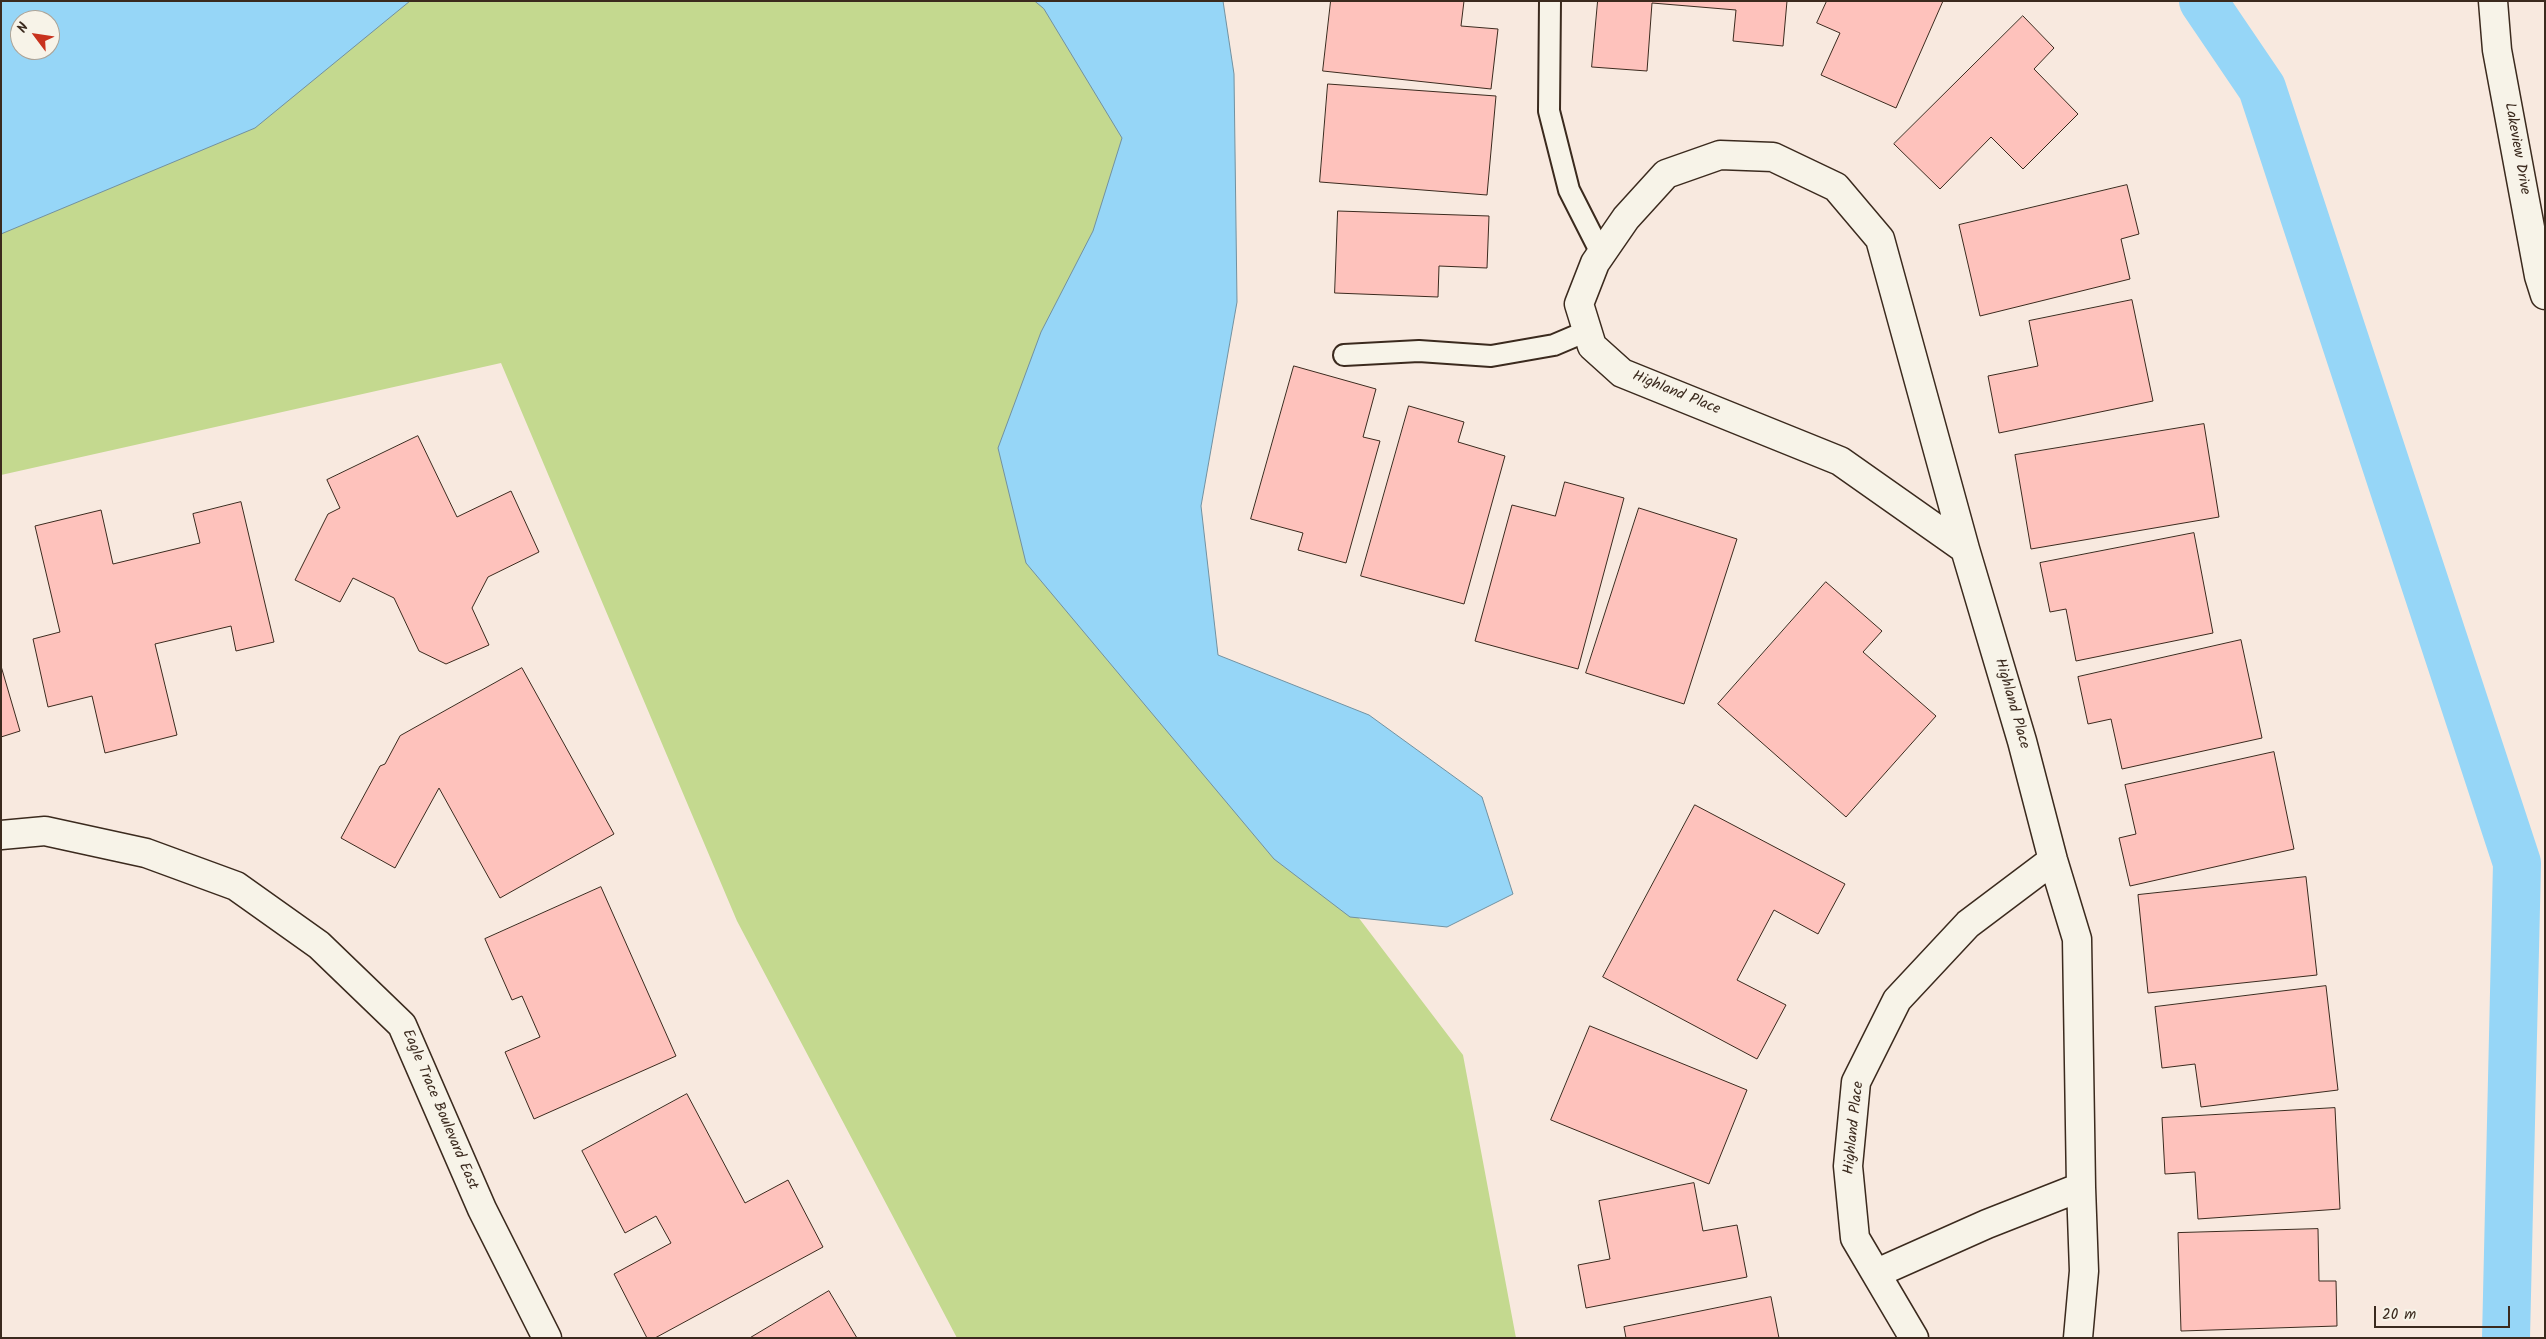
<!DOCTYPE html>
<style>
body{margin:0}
#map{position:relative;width:2546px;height:1339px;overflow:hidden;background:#f8e9df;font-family:Kalam,sans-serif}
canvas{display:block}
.frame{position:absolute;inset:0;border:2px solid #3b2a1e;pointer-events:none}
.north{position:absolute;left:10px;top:10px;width:50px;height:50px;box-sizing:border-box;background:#f7f3e8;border:1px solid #aca397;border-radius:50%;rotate:301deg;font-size:14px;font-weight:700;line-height:20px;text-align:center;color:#3b2a1e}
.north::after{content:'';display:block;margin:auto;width:18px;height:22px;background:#c8321e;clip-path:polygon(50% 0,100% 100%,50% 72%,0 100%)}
.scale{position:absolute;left:2374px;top:1306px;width:136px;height:22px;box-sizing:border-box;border:2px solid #3b2a1e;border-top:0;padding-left:6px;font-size:15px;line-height:18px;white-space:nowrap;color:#3b2a1e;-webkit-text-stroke:4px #f7f3e8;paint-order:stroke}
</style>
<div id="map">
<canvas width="2546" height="1339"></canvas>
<div class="frame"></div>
<div class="north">N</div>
<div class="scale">20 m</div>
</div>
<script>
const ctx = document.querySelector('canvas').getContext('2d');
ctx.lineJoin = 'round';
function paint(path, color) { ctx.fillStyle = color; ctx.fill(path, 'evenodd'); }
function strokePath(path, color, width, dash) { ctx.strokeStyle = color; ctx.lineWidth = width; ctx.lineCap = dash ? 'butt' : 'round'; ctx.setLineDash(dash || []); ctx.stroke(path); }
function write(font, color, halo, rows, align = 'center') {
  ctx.font = font + ' Kalam,sans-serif'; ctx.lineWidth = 5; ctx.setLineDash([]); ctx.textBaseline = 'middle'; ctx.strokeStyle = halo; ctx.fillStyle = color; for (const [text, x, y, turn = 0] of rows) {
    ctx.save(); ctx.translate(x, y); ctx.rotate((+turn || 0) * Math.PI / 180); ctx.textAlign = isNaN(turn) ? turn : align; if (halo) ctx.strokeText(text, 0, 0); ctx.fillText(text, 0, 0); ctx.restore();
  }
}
paint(new Path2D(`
 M356,1H1124L1184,688L1463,1055L1516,1338H957L737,921L501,363L1,475V52L276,73Z`), '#c4d98f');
const water = new Path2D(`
 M1,1H410L255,128L1,234ZM20,20H50V50H20Z
 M1035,1H1223L1234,74L1237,302L1201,506L1218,655L1369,715L1482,797L1513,894L1447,927L1350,917L1274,859L1026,563L998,448L1041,332L1093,231L1122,138L1044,9Z`);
paint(water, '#96d6f7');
strokePath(water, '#7291a0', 1);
strokePath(new Path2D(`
 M2203,1L2262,88L2517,863L2506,1338`), '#96d6f7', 48);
const building = new Path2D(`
 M1331,1H1464L1461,26L1498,29L1491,89L1323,71Z
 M1598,1H1787L1783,46L1733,41L1736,10L1652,3L1647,71L1592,67Z
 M1827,1H1943L1896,108L1821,75L1840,33L1817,23Z
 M2023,16L2054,48L2034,69L2078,114L2023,169L1991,137L1940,189L1894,144Z
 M1328,84L1496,96L1487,195L1320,182Z
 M2127,185L2139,234L2121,239L2130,279L1980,316L1959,225Z
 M1338,211L1489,216L1487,268L1439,266L1438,297L1335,293Z
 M2132,300L2153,401L1999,433L1988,376L2038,366L2029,321Z
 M1294,366L1376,389L1363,437L1380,441L1346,563L1298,550L1303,533L1251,519Z
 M1409,406L1464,422L1458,442L1505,456L1464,604L1361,576Z
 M2204,424L2219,517L2031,549L2015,455Z
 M418,436L457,517L511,491L539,552L488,577L472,608L489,645L446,664L419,651L394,598L353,578L340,602L295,580L328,514L340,508L327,480Z
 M1565,482L1624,498L1578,669L1475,641L1512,505L1555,516Z
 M241,502L274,642L236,651L231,626L155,644L177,735L105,753L92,696L48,707L33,639L60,632L35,526L101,510L113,564L200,543L193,514Z
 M1639,508L1737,539L1684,704L1586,673Z
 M2194,533L2213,633L2076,661L2066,609L2050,612L2040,563Z
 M1826,582L1882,631L1863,652L1936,716L1846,817L1718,704Z
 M2241,640L2262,738L2122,769L2111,719L2088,724L2078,677Z
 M1,666L20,731L1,737Z
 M522,668L614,834L500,898L439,788L395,868L341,838L380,766L385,764L400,736Z
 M2274,752L2294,849L2130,886L2119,838L2136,834L2125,785Z
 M1695,805L1845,884L1818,934L1774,910L1737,980L1786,1005L1757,1059L1603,977Z
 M2306,877L2317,975L2148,993L2138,895Z
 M601,887L676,1056L534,1119L505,1052L540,1037L522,996L512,1000L485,939Z
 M2326,986L2338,1090L2201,1107L2195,1064L2162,1068L2155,1007Z
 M1590,1026L1747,1090L1709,1184L1551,1120Z
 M687,1094L745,1203L788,1180L823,1247L655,1338H647L614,1274L671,1243L656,1216L625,1233L582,1151Z
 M2335,1108L2340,1209L2198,1219L2195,1172L2165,1174L2162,1118Z
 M1694,1183L1703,1231L1737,1225L1747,1277L1586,1308L1578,1265L1610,1259L1599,1201Z
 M2318,1229L2319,1281H2336L2337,1326L2181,1331L2178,1233Z
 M829,1291L857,1338H750Z
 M1771,1297L1779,1338H1626L1624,1327Z`);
paint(building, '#fec2bc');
strokePath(building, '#3b2a1e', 1);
const lane = new Path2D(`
 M1550,1L1549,111L1569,190L1601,253
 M1344,355L1419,351L1491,356L1554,345L1587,331`);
const street = new Path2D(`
 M1965,549L1840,461L1622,373L1592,346L1579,304L1595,263L1626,218L1666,174L1720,155L1773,157L1836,187L1880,239L1965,549L2022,741L2053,860L2077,939L2081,1187L2084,1271L2078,1338
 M1,835L45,831L146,853L236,886L319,945L402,1025L482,1209L547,1338
 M1877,1273L1987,1224L2081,1187
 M1914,1338L1855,1238L1848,1166L1856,1082L1897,1000L1968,924L2053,860`);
const secondary = new Path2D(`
 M2493,1L2497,50L2539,276L2545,295`);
strokePath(lane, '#3b2a1e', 24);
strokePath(street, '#3b2a1e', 31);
strokePath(secondary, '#3b2a1e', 31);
strokePath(lane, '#f7f3e8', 20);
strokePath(street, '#f7f3e8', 28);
strokePath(secondary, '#f7f3e8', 28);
write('15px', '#3b2a1e', '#f7f3e8', [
 ["Lakeview Drive",2516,149,80],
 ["Highland Place",1676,394,22],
 ["Highland Place",2011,704,74],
 ["Eagle Trace Boulevard East",439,1110,67],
 ["Highland Place",1855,1128,-84]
]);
</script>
